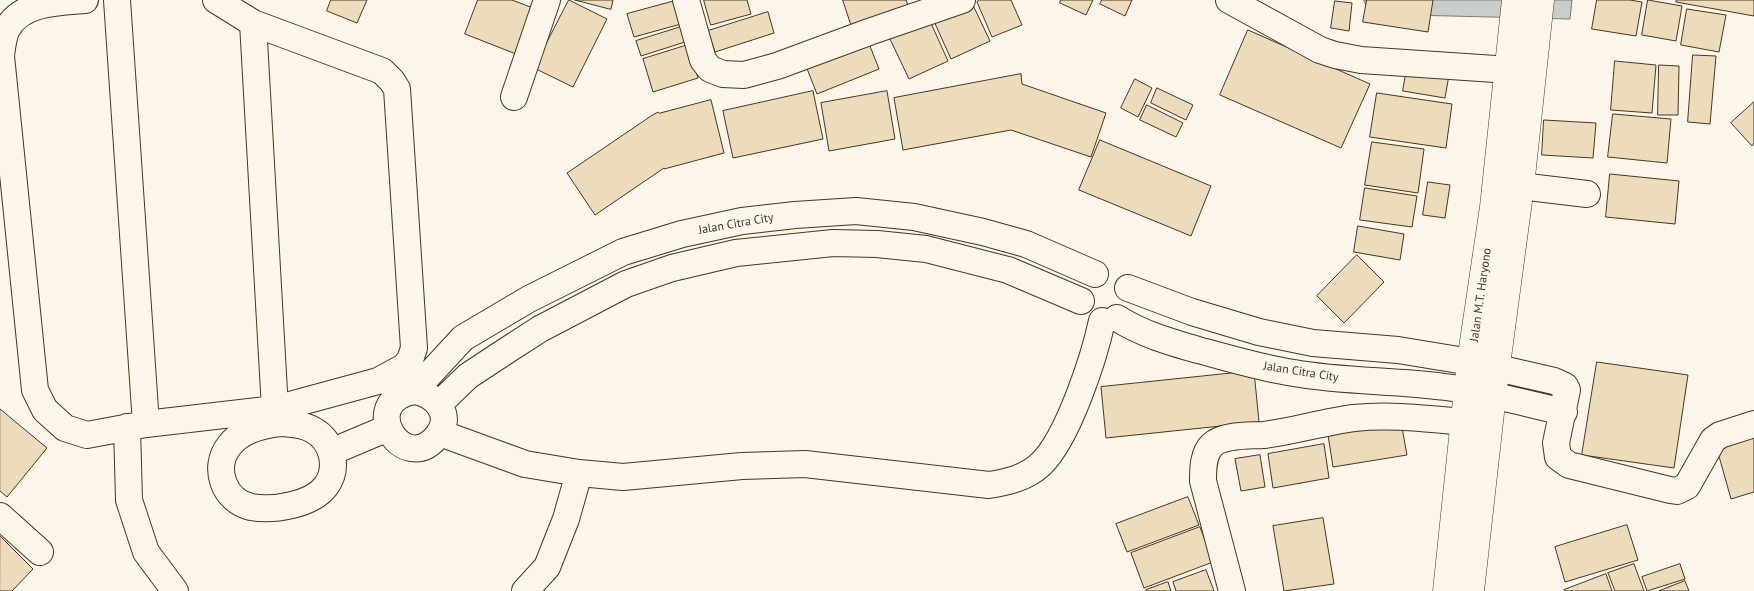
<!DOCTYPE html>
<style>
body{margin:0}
canvas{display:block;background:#fbf6e9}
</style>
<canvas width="1754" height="591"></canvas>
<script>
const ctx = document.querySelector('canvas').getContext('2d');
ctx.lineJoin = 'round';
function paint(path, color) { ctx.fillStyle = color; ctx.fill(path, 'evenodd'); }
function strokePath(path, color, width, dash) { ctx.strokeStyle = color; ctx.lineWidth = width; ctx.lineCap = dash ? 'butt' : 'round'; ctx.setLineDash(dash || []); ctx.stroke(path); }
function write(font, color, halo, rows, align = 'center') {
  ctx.font = font + ' "PT Sans",sans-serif'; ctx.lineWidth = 4; ctx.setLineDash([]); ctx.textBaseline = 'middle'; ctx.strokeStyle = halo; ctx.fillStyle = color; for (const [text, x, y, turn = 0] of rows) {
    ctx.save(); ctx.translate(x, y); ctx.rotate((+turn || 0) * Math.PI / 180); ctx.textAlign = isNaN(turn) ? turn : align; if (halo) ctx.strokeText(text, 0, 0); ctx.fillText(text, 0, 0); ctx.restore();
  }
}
const water = new Path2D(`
 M1364,0H1572L1570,19L1370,14Z`);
paint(water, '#c9cecd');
strokePath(water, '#887966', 1);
const building = new Path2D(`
 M331,0H367L357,23L327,11Z
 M478,0H512L533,8L516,54L465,34Z
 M569,0L607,19L573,87L534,68Z
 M575,0H613L611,9Z
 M704,0H747L751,14L711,25Z
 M843,0H906L910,10L853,30Z
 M980,0H1011L1022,25L992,37L977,2Z
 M1061,0H1093L1086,15L1060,3Z
 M1102,0H1132L1125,16L1100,4Z
 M1367,0H1433L1428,32L1363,22Z
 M1597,0H1630L1642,2L1636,36L1592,29Z
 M1648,0L1682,6L1676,41L1642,35Z
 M1677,0H1754V16L1676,2Z
 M675,1L681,24L634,37L627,14Z
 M971,1L990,41L951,59L933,19Z
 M1335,1L1352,3L1349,31L1331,28Z
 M1687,9L1726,15L1719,52L1681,45Z
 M768,12L774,33L715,52L708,31Z
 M930,21L948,61L909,79L890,39Z
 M681,27L685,42L641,56L636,41Z
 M1248,30L1370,84L1341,148L1220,95Z
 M866,36L879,69L817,94L804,61Z
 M688,45L698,78L653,92L643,59Z
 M1693,55L1716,56L1710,124L1688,122Z
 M1615,61L1656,65L1652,113L1611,110Z
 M1659,65L1679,66L1678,115H1658Z
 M1407,68L1449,75L1445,98L1403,91Z
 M1021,74L1022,84L1106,113L1091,157L1011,130L903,150L894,98Z
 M1135,79L1152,88L1138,117L1121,108Z
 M1157,88L1193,105L1186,120L1151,103Z
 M813,91L823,139L733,158L723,111Z
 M887,91L895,139L829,151L821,103Z
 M1377,93L1452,104L1446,148L1370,137Z
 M711,100L724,153L664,169V168L595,215L567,173L651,116L658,112L659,113Z
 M1754,102V143L1752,146L1731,123Z
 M1147,105L1183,123L1176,137L1140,120Z
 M1613,114L1671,119L1667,163L1608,157Z
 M1544,120L1596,123L1593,158L1542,155Z
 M1100,140L1211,186L1191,236L1079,190Z
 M1372,142L1424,149L1418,193L1365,185Z
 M1610,174L1679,181L1675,224L1606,217Z
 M1428,182L1450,185L1445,218L1423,215Z
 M1365,188L1417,196L1412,227L1360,220Z
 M1358,226L1404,234L1400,260L1354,252Z
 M1357,255L1384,282L1344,323L1317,296Z
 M1597,362L1688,375L1674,468L1582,455Z
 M1254,371L1259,422L1106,438L1101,387Z
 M0,409L47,448L7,497L0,491Z
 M1401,422L1407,455L1333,467L1328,435Z
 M1754,431V492L1731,499L1715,442Z
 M1324,444L1329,478L1273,488L1268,454Z
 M1260,455L1265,487L1241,491L1235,459Z
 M1188,497L1199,525L1127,552L1116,524Z
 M1323,518L1334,584L1284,591L1273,526Z
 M1627,525L1638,560L1565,582L1555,547Z
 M1200,527L1213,562L1144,588L1131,553Z
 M0,536L33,569L12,591H0Z
 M1634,564L1644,591H1615L1608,573Z
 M1680,564L1685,579L1647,591L1642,577Z
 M1206,570L1214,591H1176L1173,582Z
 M1606,574L1612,591H1564V590Z
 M1685,581L1689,591H1659Z
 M1168,582L1171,591H1146V590Z`);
paint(building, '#ecdcbc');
strokePath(building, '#4a3520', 1);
const minor = new Path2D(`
 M85,0C59,2 21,2 7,29C3,37 2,48 1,56L35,390L45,410L65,428L87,435L146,424L275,409L378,381L404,367L410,360L414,348L397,89L392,81L382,71L253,23L216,0
 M117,0L146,424
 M686,0L703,60L710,69L723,74L744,75L777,66L869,32L962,0
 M1229,0L1320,50L1335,55L1361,60L1510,70
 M253,23L275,409
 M514,97L547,0
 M1520,186L1587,194
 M1128,288L1192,312L1259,332L1313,343L1398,350L1471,362L1554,381L1565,386L1567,390L1556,443L1558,457L1569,465L1670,490L1677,491L1687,486L1713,440L1720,435L1754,424
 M1117,318C1142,334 1170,342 1198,350C1229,358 1261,368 1294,373C1344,382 1395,380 1445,387C1485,392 1524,403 1564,412
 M414,391C435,394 454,415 438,435C405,479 355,402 414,391L463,338L529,299L623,252L682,234L742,221L795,215L856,211L914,217L983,232L1026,244L1095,274
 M439,404L468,376L509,349L540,329L626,284L672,268L736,253L833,243L877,244L926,249L1008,270L1081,301
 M280,423C291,424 303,424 313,430C333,441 339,468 326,486C312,505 273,511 251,507C224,501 212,468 229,446C240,431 262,425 280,423Z
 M127,427L129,500L146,552L175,591
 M440,433L525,464L579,473L623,477L742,466L805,464L989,485C1008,482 1026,478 1041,464C1068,438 1094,358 1102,321
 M331,452L388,428
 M0,516L40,552
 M525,591L547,567L566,519L579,473
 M1232,591L1203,481C1203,469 1203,454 1212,445C1224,434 1249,436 1264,435C1294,431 1324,422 1354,418C1391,414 1429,419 1465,422`);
const major = new Path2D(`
 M1447,591L1471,362L1494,207L1516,0
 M1470,591L1492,395L1520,186L1540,0`);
strokePath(minor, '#4a3520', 28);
strokePath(major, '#4a3520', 29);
strokePath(minor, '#fbf6e9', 26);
strokePath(major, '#fbf6e9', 28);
write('12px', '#4a3520', '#fbf6e9', [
 ["Jalan Citra City",736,224,-10],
 ["Jalan M.T. Haryono",1481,295,-82],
 ["Jalan Citra City",1301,372,9]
]);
</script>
